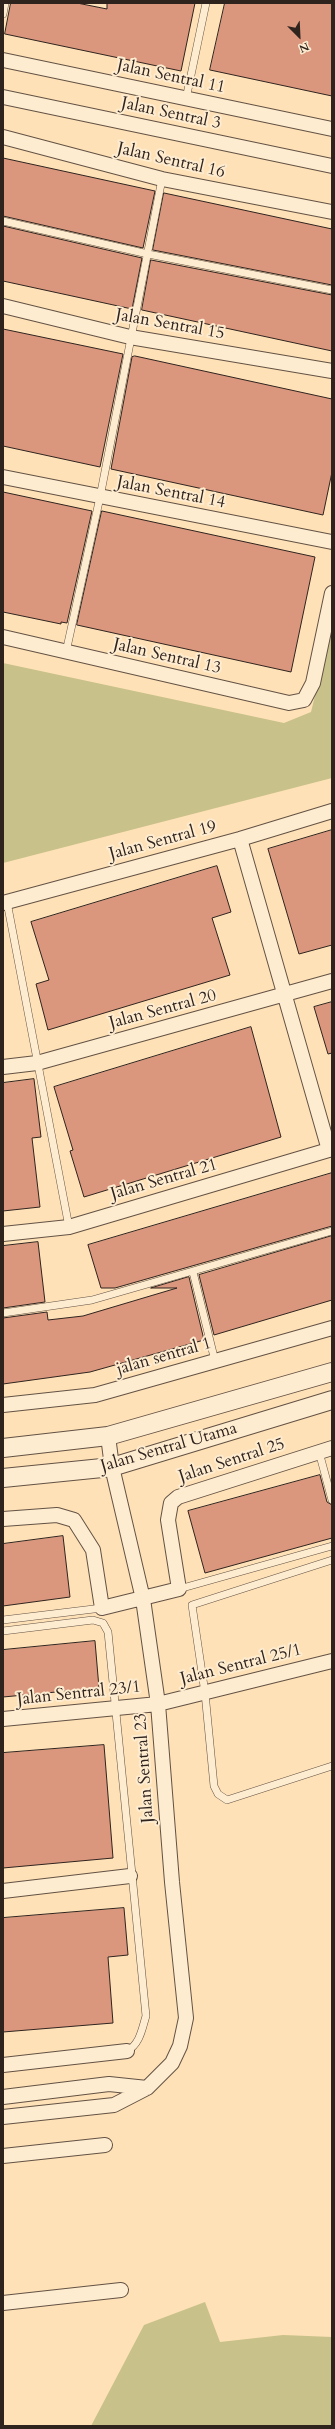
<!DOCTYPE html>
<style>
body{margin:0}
#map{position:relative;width:335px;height:2429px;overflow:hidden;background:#fee1b7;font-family:Cardo,serif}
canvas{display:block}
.frame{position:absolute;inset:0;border:4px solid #2f231e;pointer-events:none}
.north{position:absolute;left:279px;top:16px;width:40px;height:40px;-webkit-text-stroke:3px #feecd0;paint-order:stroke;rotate:156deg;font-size:11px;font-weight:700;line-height:16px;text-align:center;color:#2f231e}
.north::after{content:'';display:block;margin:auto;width:14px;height:18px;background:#2f231e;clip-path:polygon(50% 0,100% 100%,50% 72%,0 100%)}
</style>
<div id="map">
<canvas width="335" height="2429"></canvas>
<div class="frame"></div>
<div class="north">N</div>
</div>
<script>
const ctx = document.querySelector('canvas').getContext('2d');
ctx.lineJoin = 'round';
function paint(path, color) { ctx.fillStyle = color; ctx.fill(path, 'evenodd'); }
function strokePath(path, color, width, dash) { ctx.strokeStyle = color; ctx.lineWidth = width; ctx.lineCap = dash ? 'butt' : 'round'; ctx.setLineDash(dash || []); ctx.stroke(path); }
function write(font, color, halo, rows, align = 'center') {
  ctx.font = font + ' Cardo,serif'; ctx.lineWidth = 4; ctx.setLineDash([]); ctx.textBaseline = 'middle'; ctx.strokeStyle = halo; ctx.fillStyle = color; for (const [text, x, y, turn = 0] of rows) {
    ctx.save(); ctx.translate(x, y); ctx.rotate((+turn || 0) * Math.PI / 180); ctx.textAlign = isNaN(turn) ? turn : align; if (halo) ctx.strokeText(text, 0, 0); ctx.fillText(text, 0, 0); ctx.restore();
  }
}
paint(new Path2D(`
 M332,626V778L3,863V663L284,723L311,712Z
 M205,2302L220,2342L283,2335L332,2337V2426H91L144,2325Z`), '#c8c189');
const building = new Path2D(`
 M11,3H77L107,9V3H195L181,71L5,34Z
 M225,3H332V96L210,70Z
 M3,158L155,191L143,248L3,216Z
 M164,193L332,229V285L153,250Z
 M3,226L142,258L132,309L3,281Z
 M151,260L332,295V351L142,310Z
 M3,329L123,354L100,467L3,446Z
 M135,356L332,399V472L323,515L111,469L132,357Z
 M3,492L92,511L67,623L61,622V624L3,612Z
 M102,511L315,557L291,672L77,625Z
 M332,830V945L299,954L268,849Z
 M217,866L231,912L212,918L230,975L48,1030L36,984L49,980L31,922Z
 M332,1002V1053L328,1054L314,1007Z
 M251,1027L281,1137L84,1197L70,1151L73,1150L54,1087Z
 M34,1079L41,1137L32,1138L40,1207L3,1211V1083Z
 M332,1173V1226L115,1288H101L88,1245Z
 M332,1236V1300L214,1335L199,1275Z
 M38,1242L45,1302L3,1308V1246Z
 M189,1277L204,1340L90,1372L3,1384V1318L47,1312L48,1320L83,1316L177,1288H151Z
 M320,1475L327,1502L332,1505V1538L205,1573L188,1511Z
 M63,1536L70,1597L3,1606V1544Z
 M95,1641L99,1688L3,1697V1650Z
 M104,1745L113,1858L3,1868V1753Z
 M124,1908L128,1955L108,1957L113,2023L3,2032V1918Z`);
paint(building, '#da977e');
strokePath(building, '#2f231e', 1);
const service = new Path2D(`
 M3,14L5,3
 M186,99L206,3
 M3,221L148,254L332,290
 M66,652L100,497L162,179
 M7,902L69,1227
 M193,1272L215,1361
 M3,1313L92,1300L332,1231
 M319,1452L332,1500
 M332,1560L192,1605L205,1693L214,1786L218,1794L227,1800L332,1766
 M179,1589L332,1546
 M3,1620L102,1608
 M3,1631L93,1620L103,1623L108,1632L146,2016C142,2029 140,2044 127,2051`);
const minor = new Path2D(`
 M3,60L332,129
 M3,97L332,166
 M3,137L162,179L332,212
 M3,306L130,337L332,371
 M3,477L332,542
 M3,637L289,703L304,700L313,683L332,593
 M240,839L329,1150
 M3,903L240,839L332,811
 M3,1067L37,1063L332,981
 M3,1234L69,1227L332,1149
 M3,1405L95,1395L332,1328
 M3,1519L57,1515L74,1520L93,1550L102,1608L179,1589L168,1520L171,1503L178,1497L332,1448
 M3,1719L158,1704L332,1661
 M3,1891L130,1876
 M3,2065L127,2051
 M3,2097L109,2084L147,2088
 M3,2117L114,2105L147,2088L172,2063L180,2046L186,2018L172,1882L158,1704L143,1599L112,1467L108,1436
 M3,2156L105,2145
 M3,2303L121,2290`);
const tertiary = new Path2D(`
 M3,1448L108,1436L332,1372
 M3,1478L112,1467L332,1400`);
strokePath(service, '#635244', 8);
strokePath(minor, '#635244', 16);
strokePath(tertiary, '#635244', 20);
strokePath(service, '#feecd0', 7);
strokePath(minor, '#feecd0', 14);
strokePath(tertiary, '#feecd0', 18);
write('17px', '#2f231e', '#feecd0', [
 ["Jalan Sentral 11",171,77,12],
 ["Jalan Sentral 3",171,114,12],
 ["Jalan Sentral 16",171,161,13],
 ["Jalan Sentral 15",170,325,10],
 ["Jalan Sentral 14",171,493,11],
 ["Jalan Sentral 13",167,657,13],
 ["Jalan Sentral 19",163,841,-15],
 ["Jalan Sentral 20",163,1010,-15],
 ["Jalan Sentral 21",164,1180,-16],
 ["jalan sentral 1",164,1357,-16],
 ["Jalan Sentral Utama",169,1448,-16],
 ["Jalan Sentral 25",232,1461,-18],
 ["Jalan Sentral 25/1",241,1665,-14],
 ["Jalan Sentral 23/1",79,1694,-6],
 ["Jalan Sentral 23",145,1768,-94]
]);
</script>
